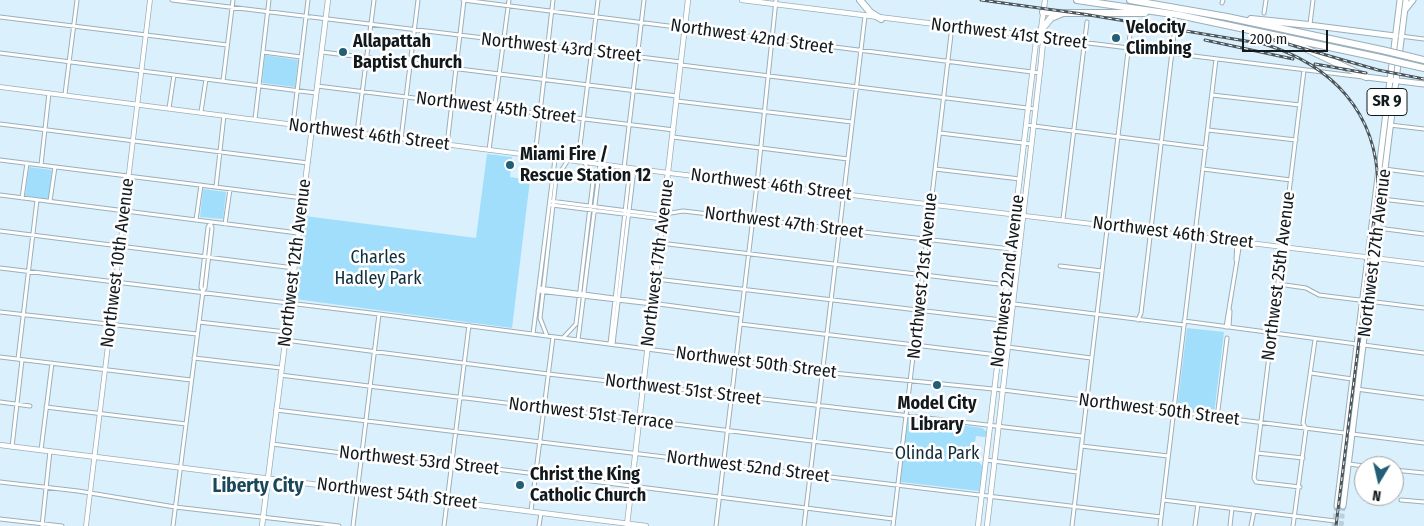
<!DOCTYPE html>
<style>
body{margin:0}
#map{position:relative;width:1424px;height:526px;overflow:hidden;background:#daf0fc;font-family:"Fira Sans Condensed",sans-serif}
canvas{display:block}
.north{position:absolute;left:1354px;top:456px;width:50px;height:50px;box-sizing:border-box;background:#fff;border:1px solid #a0a3a5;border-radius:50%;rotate:189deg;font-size:14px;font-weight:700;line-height:20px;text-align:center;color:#11191d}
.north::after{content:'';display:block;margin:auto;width:18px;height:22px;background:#235d76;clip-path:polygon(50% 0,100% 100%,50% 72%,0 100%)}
.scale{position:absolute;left:1242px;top:30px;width:86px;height:22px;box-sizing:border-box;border:2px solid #11191d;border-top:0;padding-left:6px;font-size:15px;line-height:18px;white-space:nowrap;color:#11191d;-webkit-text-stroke:4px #fff;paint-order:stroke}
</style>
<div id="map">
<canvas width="1424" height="526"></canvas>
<div class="north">N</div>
<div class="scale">200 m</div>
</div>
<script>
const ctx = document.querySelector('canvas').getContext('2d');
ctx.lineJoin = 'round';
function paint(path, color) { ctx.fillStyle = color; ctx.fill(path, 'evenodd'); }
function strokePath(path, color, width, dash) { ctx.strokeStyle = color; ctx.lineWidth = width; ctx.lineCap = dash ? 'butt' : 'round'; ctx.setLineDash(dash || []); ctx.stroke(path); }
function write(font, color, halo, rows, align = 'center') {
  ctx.font = font + ' "Fira Sans Condensed",sans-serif'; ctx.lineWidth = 5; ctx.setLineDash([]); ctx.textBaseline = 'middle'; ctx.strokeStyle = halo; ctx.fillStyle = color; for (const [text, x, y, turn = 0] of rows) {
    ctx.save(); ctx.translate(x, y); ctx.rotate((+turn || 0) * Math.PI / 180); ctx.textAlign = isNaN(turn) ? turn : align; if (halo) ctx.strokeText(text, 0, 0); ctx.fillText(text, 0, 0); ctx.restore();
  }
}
paint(new Path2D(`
 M265,55L298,60L295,87L262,83Z
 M487,154L512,157L510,177L530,180L512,328L295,299L305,216L476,238Z
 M29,167L52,170L49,199L25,196Z
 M203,189L226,192L223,219L200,217Z
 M1187,328L1224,332L1214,414L1177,409Z
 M908,418L982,428L987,432L986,437L976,436L975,442H971L969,460L979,462L983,467L979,491L901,482L899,480Z`), '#a1defb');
strokePath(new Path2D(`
 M1334,526L1337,506
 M1341,526L1343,506`), '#bcd0db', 5, [5, 2.5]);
const minor = new Path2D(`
 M172,0L681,62
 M463,0L1040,73
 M1222,3L1223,0
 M1264,13L1266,0
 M0,17L227,45
 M1310,24L1313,0
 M1400,36L1424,39
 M1040,37L1363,77
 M263,52L301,57
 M322,52L677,96
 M0,53L316,93
 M681,65L1035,109
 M223,81L233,0
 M317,86L674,130
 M65,94L77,0
 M1212,95L1300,105
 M677,101L852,122
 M169,108L174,75
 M201,112L206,79
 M255,119L269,0
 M0,124L308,163
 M293,125L308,0
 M1026,125L1206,148
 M1390,125L1424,129
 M1208,130L1296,140
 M357,133L374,0
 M940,133L1031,144
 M673,137L848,159
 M401,139L418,0
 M447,145L464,0
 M489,150L509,0
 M535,156L553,0
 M0,160L303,198
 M578,162L598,0
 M41,165L49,93
 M624,168L644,0
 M935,169L1020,179
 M1203,169L1291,180
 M1384,169L1424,174
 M216,187L224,115
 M0,195L298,233
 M22,198L27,163
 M1382,199L1424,204
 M50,201L55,167
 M550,201L659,215L683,211L1019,250
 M552,205L663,219
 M1063,219L1087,22
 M196,220L201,185
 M225,224L230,189
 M1378,228L1424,234
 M0,231L294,268
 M660,243L1015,286
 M1236,260L1237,241
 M1060,266L1102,271
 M0,268L379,314L823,372L1003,390L1424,443
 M656,279L1010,321
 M1278,284L1306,288L1319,295L1424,308
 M539,288L741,315
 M203,291L201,287L208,227L211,223
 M538,291L652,304
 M1006,303L1184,325
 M0,312L197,334
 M1138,320L1141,313L1174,35
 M1184,321L1424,353
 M199,322L286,332
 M740,324L1006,356
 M1226,327L1240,242
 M1229,327L1230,311
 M533,334L555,159
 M547,336L540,318L556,179L568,160
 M563,338L576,324L593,182L585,163
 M285,340L548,374L1082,436
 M578,340L600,165
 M610,344L630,168
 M613,344L634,169
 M1000,346L1091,358
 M0,357L191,380
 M194,358L281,368
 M18,359L37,200
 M1311,373L1352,379
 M280,375L901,452
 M1356,389L1424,398
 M0,402L30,406
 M46,407L186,424
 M276,410L1161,517
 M1217,418L1227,338
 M272,444L443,466L457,464L893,519
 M1081,446L1168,456
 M12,447L22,360
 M41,450L52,363
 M1257,453L1303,458
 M986,460L1077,472
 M1349,464L1364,466
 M1394,470L1424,473
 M0,482L78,491L175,507L339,526
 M1300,487L1256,482L1254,478L1304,70
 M1163,500L1335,521
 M1401,500L1424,502
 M531,511L553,337
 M0,519L62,526
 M42,526L50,451
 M173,526L203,291L205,288L212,228L211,225
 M353,526L379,314
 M444,526L469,325
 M539,526L541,513
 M716,526L757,184L776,0
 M804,526L865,16
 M893,526L952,26
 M1072,526L1131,26
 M1160,526L1216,59
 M1195,526L1198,504
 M1230,526L1232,508
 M1251,526L1254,511
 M1293,526L1306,429L1303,423L1315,340`);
const tertiary = new Path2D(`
 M0,87L669,173L1424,264
 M86,526L150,0`);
const secondary = new Path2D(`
 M742,0L1040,37
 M0,445L646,526
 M627,525L688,0
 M262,526L328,0
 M978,526L1036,42L1040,37
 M987,526L1041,62L1043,42L1040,37L1045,0`);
const primary = new Path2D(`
 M1405,10L1413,0
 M1309,25L1395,36
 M1366,77L1424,84
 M1337,506L1400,0
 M1343,506L1406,0`);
const motorway = new Path2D(`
 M860,0L870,12L881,19
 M1077,0L1179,15L1381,58
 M1130,0L1227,17L1382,50
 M1043,12L1060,13
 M1251,19L1309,25
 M1041,30L1051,18L1063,13H1145
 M1292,42L1366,77
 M1407,56L1424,60
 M1406,64L1424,68`);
strokePath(minor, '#9aafba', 5);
strokePath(tertiary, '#9aafba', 5.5);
strokePath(secondary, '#9aafba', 6);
strokePath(primary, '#9aafba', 7);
strokePath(motorway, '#9aafba', 8);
strokePath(minor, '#fff', 3);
strokePath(tertiary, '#fff', 4);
strokePath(secondary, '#fff', 4.5);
strokePath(primary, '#fff', 5);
strokePath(motorway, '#fff', 6);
const rail = new Path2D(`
 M981,0L1083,14L1264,44C1332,65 1377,112 1378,186L1336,526
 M1205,40L1293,59
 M1274,40L1378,70L1424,79
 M1315,64L1366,73`);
strokePath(rail, '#4a565c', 3);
strokePath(rail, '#fff', 1, [4]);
const motorwayBridge = new Path2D(`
 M1382,50L1407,56
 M1381,58L1406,64`);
strokePath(motorwayBridge, '#9aafba', 8, []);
strokePath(motorwayBridge, '#fff', 6);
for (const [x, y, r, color] of [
 [1116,38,5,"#235d76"],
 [343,52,5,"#235d76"],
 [510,165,5,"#235d76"],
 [937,385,5,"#235d76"],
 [520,485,5,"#235d76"]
]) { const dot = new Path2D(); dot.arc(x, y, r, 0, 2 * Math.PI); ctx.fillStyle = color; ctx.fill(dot); strokePath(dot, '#fff', 2); }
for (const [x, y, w] of [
 [1387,102,40]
]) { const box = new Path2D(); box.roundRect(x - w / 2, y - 13.5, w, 27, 4); ctx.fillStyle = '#fff'; ctx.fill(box); strokePath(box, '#11191d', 1); }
write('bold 16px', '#11191d', null, [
 ["SR 9",1387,102]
]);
write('bold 18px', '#11191d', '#fff', [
 ["Velocity",1126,28],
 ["Climbing",1126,49],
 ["Allapattah",353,42],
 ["Baptist Church",353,63],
 ["Miami Fire /",520,155],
 ["Rescue Station 12",520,176],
 ["Model City",937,404,"center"],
 ["Library",937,425,"center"],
 ["Christ the King",530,475],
 ["Catholic Church",530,496]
], 'left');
write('18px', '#11191d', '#fff', [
 ["Northwest 41st Street",1009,34,7],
 ["Northwest 42nd Street",752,37,8],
 ["Northwest 43rd Street",561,48,6],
 ["Northwest 45th Street",496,108,7],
 ["Northwest 46th Street",369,135,7],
 ["Northwest 46th Street",771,185,7],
 ["Northwest 47th Street",784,223,7],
 ["Northwest 46th Street",1173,233,7],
 ["Northwest 27th Avenue",1375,253,-83],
 ["Northwest 10th Avenue",118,263,-83],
 ["Northwest 12th Avenue",295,263,-83],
 ["Northwest 17th Avenue",658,263,-83],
 ["Northwest 21st Avenue",923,276,-84],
 ["Northwest 25th Avenue",1279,276,-83],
 ["Northwest 22nd Avenue",1008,281,-83],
 ["Northwest 50th Street",756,363,7],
 ["Northwest 51st Street",683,390,7],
 ["Northwest 50th Street",1159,410,7],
 ["Northwest 51st Terrace",591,414,7],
 ["Northwest 53rd Street",419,461,6],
 ["Northwest 52nd Street",748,467,7],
 ["Northwest 54th Street",397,494,7]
]);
write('18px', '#0e2e3c', '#fff', [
 ["Charles",378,258],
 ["Hadley Park",378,279],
 ["Olinda Park",937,454]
]);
write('bold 19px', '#19475b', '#fff', [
 ["Liberty City",258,487]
]);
</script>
